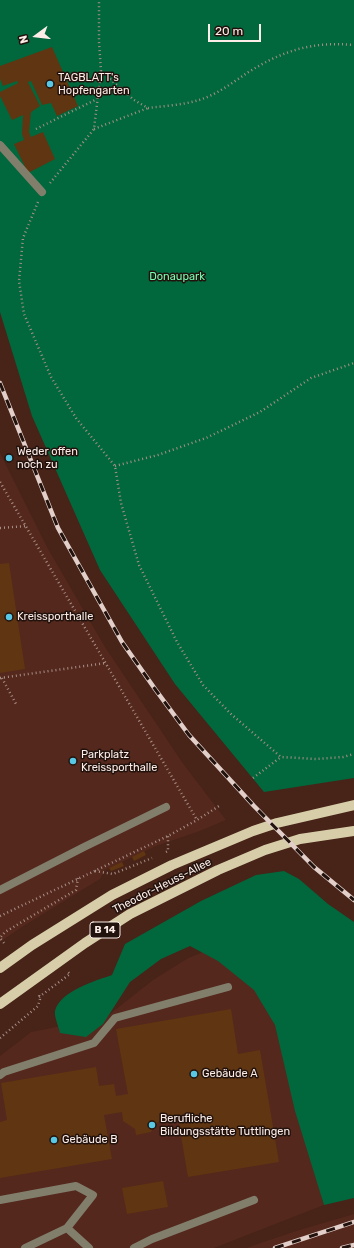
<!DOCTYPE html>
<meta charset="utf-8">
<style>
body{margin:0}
#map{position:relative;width:354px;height:1248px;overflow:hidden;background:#472318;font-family:Rubik,sans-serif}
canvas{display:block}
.north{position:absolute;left:16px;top:16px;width:40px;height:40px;-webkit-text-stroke:3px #22120d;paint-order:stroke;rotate:255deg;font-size:11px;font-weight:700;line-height:16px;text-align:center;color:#fcede8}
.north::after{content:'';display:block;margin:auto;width:14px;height:18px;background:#fcede8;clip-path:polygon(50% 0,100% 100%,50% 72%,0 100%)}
.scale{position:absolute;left:208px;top:24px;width:53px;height:18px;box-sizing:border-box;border:2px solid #fcede8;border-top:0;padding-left:5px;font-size:12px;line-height:14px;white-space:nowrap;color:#fcede8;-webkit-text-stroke:3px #22120d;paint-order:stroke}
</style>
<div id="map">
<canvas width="354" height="1248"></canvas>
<div class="north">N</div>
<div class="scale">20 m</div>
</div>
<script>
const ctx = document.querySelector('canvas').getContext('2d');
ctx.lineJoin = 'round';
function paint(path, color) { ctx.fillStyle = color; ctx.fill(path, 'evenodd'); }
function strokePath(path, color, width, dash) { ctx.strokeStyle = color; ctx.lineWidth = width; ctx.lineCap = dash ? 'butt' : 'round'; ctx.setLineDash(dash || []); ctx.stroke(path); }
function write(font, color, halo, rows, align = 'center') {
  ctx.font = font + ' Rubik,sans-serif'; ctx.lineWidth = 3; ctx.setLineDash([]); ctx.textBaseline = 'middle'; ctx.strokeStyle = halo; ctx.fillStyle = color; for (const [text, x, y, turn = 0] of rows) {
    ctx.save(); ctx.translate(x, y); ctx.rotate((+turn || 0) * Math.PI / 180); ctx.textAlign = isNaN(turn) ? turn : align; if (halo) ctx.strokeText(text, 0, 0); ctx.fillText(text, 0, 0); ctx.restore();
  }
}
paint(new Path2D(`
 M0,453L47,547L105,647L182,762L226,820L200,831L156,846L105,870L100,879L22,927L0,942Z
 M255,940L324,1205L214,1248H0V1056L31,1032L106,1017L153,980L188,958L214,948Z
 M354,1214V1248H246L296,1231Z`), '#54281c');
paint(new Path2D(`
 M0,0H354V778L264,792L175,684L100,570L32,416L0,312Z
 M284,871L299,879L328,904L354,922V1198L324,1205L295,1111L275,1025L254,990L218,961L190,946L161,959L130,982L103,1024L86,1037L60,1033C59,1027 54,1017 55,1011C60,991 95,981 112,975L125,944L201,901L256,875Z`), '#00683c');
paint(new Path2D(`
 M52,47L78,106L57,116L51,103L42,105L31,81L28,82L40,106L31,112L29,132L31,137L43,132L55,159L28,173L14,144L24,140L22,134L23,115L12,120L0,96V92L18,83L17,81L3,86L0,79V66Z
 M9,563L25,669L0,673V564Z
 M144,851L146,855L134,861L132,857Z
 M122,862L124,866L111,871L109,868Z
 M231,1009L238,1054L260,1050L279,1162L188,1177L178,1118L158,1122L151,1132L136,1135L135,1129L123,1121L122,1112L104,1115L112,1159L0,1178V1122L7,1120L1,1083L96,1067L99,1086L114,1084L116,1096L128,1094L116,1029Z
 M163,1181L168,1207L127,1214L122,1188Z`), '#603511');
strokePath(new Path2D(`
 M101,71L134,100L148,108C164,106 183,105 199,100C216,95 232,83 247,73C282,51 312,41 354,45
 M36,129L97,99
 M94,129L148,108
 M50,183L94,129L101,71L99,42V0
 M38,202L23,238L19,281L24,314L51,377L76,418L115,466L121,503L139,565L177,642L203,685L231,714L281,757L316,759L343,757L354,754
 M115,466L158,455L206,438L260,412L311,378L354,363
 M0,482L197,820
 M0,528L26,526
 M0,678L106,663
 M2,678L16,704
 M253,778L281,757
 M166,852L168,851V836
 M95,871L113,874L152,858
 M0,916L168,836L197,820L219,806
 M4,943L0,938L5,932L76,890L78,878
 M39,997L70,974L67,971
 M0,1038L38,1006L40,999L39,995`), '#a88f87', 2.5, [1, 3]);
strokePath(new Path2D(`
 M0,145L42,192
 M0,890L84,847L166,807
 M0,1075L4,1072L94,1043L115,1018L228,987
 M0,1200L76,1186L93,1195L67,1228
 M25,1248L67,1228L89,1248
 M134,1248L152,1239L254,1200`), '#827e6c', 8);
strokePath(new Path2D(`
 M0,968L32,945L112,895L172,865L253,831L277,823L354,805
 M0,1004L85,943L130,914L218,870L265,850L300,839L354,831`), '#d7cea9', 10);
const rail = new Path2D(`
 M0,383L58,528L122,642L155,689L189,735L254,806L314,867L354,900
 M275,1248L354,1222
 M342,1248L354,1245`);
strokePath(rail, '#e2cfca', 4.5);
strokePath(rail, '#22120d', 3, [9]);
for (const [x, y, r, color] of [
 [50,84,4,"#59c8e4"],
 [9,458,4,"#59c8e4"],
 [9,617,4,"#59c8e4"],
 [73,761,4,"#59c8e4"],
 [194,1074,4,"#59c8e4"],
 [152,1125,4,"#59c8e4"],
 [54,1140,4,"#59c8e4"]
]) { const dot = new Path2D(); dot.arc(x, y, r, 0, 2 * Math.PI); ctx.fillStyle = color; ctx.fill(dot); strokePath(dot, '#22120d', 1.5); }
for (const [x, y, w] of [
 [105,930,30]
]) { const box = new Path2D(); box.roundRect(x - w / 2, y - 8, w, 16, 3); ctx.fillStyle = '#22120d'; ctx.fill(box); strokePath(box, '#fcede8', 1); }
write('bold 10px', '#fcede8', null, [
 ["B 14",105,930]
]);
write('11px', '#fcede8', '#22120d', [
 ["TAGBLATT's",58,78],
 ["Hopfengarten",58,91],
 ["Weder offen",17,452],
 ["noch zu",17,465],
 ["Kreissporthalle",17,617],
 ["Parkplatz",81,755],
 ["Kreissporthalle",81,768],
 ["Gebäude A",202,1074],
 ["Berufliche",160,1119],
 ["Bildungsstätte Tuttlingen",160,1132],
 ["Gebäude B",62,1140]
], 'left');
write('11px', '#75feb2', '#22120d', [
 ["Donaupark",177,277]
]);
write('11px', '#fcede8', '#22120d', [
 ["Theodor-Heuss-Allee",162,886,-27]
]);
</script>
